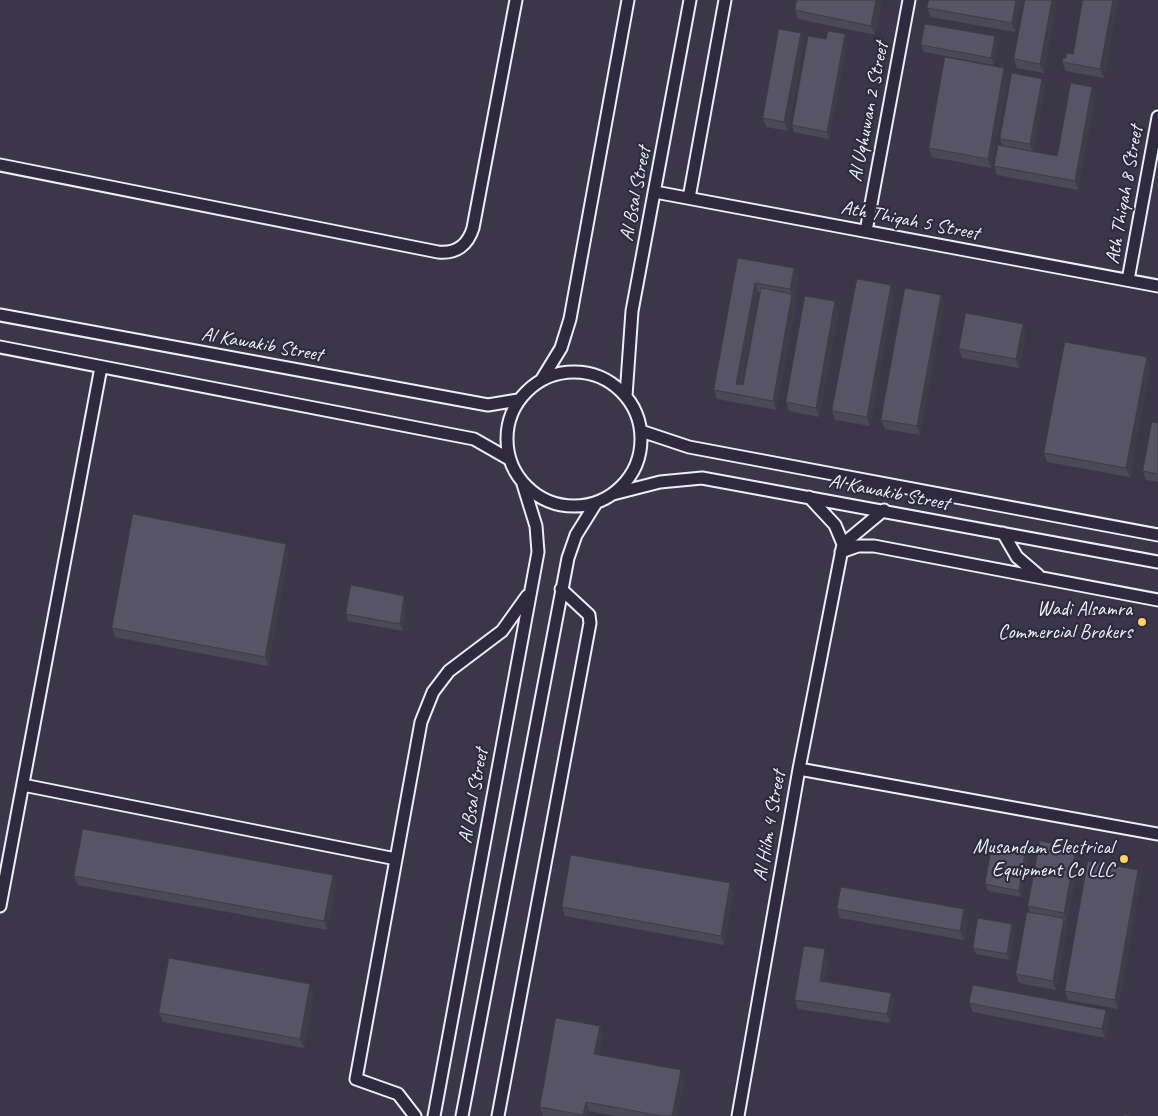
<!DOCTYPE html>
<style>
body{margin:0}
canvas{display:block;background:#2f2a3d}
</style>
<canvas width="1158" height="1116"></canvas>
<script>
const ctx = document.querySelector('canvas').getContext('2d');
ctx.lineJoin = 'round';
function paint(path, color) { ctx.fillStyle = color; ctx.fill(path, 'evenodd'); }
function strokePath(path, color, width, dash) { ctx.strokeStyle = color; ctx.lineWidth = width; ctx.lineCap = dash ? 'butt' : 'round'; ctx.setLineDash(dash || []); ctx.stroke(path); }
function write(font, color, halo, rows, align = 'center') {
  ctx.font = font + ' Caveat,sans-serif'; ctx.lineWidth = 4.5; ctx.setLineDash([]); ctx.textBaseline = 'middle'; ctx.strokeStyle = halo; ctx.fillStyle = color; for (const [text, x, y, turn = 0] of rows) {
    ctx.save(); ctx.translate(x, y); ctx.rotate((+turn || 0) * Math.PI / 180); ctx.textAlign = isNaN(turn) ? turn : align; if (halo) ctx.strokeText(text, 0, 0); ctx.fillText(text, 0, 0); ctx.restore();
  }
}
paint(new Path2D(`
 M0,0H1158V1116H0Z`), '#3b3749');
const minor = new Path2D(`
 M0,165L438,252C456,254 468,245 473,228L516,0
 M655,192L1158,286
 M689,198L725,0
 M866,231L909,0
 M1128,280L1158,117
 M0,315L488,405L518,400
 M0,347L474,439L509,459
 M507 439a67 67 0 1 1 134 0a67 67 0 1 1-134 0Z
 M542,379L561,348L570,319L628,0
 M626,396L632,311L690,0
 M641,431L689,447L1158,535
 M613,494L660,482L702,478L1158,562
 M1003,533L1017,557L1038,575
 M843,544L884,510
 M841,552L858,546H874L1158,600
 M799,769L1158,834
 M23,785L396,859
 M0,906L101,367
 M415,1116L398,1094L356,1079L421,722L433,692L449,671L502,631L527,596
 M434,1116L538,552L536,526L523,484
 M462,1116L568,558L576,535L596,503
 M498,1116L590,623L589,615L561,589
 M738,1116L799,769L843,544L835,525L809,497`);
strokePath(minor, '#e8f1f8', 15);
strokePath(minor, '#2f2a3d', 11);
paint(new Path2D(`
 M882,0L875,35L798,19L795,10Z
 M929,0H1021L1015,32L931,17L927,8Z
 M1025,0H1057L1044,73L1017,68L1014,59Z
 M1083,0H1118L1104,78L1066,71L1062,62L1073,54Z
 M845,34L847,41L829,139L794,132L792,125L826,39Z
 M995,36L998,43L994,65L924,52L921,45Z
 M804,42L788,131L766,127L763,118Z
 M1008,78L991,168L932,157L929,148Z
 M1042,79L1045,88L1033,152L1057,156L1092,87L1095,96L1078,190L997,175L994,166L1003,146L1000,139Z
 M738,258L794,268L798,277L794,298L796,303L776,410L717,399L714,390ZM758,292H760L743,385H741Z
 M894,294L870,426L835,420L832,411Z
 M941,295L944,304L920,435L885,429L881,420Z
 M835,301L839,310L819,417L789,411L786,402Z
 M1023,324L1026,333L1019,368L962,358L959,349Z
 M1150,366L1130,477L1047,462L1044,453Z
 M1158,423V482L1146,480L1143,471Z
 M286,544L289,553L268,666L115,637L112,628Z
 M406,602L403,631L348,621L346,614Z
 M1079,857L1067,922L1065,921L1067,927L1056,990L1019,983L1016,974L1030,912L1028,906Z
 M1028,859L1021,897L988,891L985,884Z
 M333,875L336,884L327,930L78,885L74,876Z
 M1141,879L1118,1009L1068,1000L1065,991Z
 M733,893L724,945L565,916L562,907Z
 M837,909L968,918L964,940L840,918Z
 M1012,924L1015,931L1009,960L976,954L973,948Z
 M828,958L824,982L891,993L894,1002L890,1023L798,1009L795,1000Z
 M314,993L304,1048L163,1022L159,1013Z
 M969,1003L1106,1010L1109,1019L1105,1038L973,1012Z
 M600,1026L603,1035L599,1055L684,1079L677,1116H615L589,1111L588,1116H543L540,1107Z`), '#4b4957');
paint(new Path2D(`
 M876,0H882L875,35L871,26Z
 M1016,0H1021L1015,32L1012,23Z
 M1052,0H1057L1044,73L1040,64Z
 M1113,0H1118L1104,78L1100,69Z
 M801,33L804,42L788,131L784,122Z
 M845,34L847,41L829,139L827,132Z
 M995,36L998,43L994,65L991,58Z
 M1004,68L1008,78L991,168L988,159Z
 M1042,79L1045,88L1033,153L1030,144Z
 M1092,87L1095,96L1078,190L1075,181Z
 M794,268L798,277L794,298L796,303L776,410L773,401L792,294L790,289Z
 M755,283L758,292L739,393L736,384Z
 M891,285L894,294L870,426L867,417Z
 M941,295L944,304L920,435L917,426Z
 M835,301L839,310L819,417L816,408Z
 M1023,324L1026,333L1019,368L1016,359Z
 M1147,357L1150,366L1130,477L1126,468Z
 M286,544L289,553L268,666L265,657Z
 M404,596L406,602L403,631L400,624Z
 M1076,848L1079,857L1067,922L1064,913Z
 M1025,853L1028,859L1021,897L1019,891Z
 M1138,870L1141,879L1118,1009L1115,1000Z
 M333,875L336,884L327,930L324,921Z
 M730,883L733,893L724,945L721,936Z
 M964,909L968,918L964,940L960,931Z
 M1064,918L1067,927L1056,990L1053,981Z
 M1012,924L1015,931L1009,960L1007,954Z
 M825,949L828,958L823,990L820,981Z
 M310,984L314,993L304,1048L300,1039Z
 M891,993L894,1002L890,1023L887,1014Z
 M1106,1010L1109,1019L1105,1038L1102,1029Z
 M600,1026L603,1035L598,1063L594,1054Z
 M681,1070L684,1079L677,1116H672Z
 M586,1102L589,1111L588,1116L583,1115Z`), '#3d3c47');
const building = new Path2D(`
 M797,0H876L871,26L795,10Z
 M929,0H1016L1012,23L927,8Z
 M1025,0H1052L1040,64L1014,59Z
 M1083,0H1113L1100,69L1062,62L1063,58H1066L1067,53L1073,54Z
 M925,24L995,36L991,58L921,45Z
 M779,29L801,33L784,122L763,118Z
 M828,31L845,34L827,132L792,125L808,36L826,39Z
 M945,57L1004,68L988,159L929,148Z
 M1012,73L1042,79L1030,144L1000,139Z
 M1071,83L1092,87L1075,181L994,166L998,145L1057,156Z
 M738,258L794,268L790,289L755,283L736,384L743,385L761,288L792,294L773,401L714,390Z
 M857,279L891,285L867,417L832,411Z
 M905,288L941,295L917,426L881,420Z
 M805,296L835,301L816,408L786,402Z
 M966,313L1023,324L1016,359L959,349Z
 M1065,342L1147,357L1126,468L1044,453Z
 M1152,422L1158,423V474L1143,471Z
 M133,514L286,544L265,657L112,628Z
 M351,585L404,596L400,624L346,614Z
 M83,829L333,875L324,921L74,876Z
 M1040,841L1076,848L1064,913L1028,906Z
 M992,846L1025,853L1019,891L985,884Z
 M571,855L730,883L721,936L562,907Z
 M1088,861L1138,870L1115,1000L1065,991Z
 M841,887L964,909L960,931L837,909Z
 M1027,912L1064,918L1053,981L1016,974Z
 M978,918L1012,924L1007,954L973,948Z
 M804,946L825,949L820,981L891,993L887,1014L795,1000Z
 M169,958L310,984L300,1039L159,1013Z
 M973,985L1106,1010L1102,1029L969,1003Z
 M556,1018L600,1026L594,1054L681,1070L672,1116H662L586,1102L583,1115L540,1107Z
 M1124,1114L1134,1116H1124Z`);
paint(building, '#575565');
strokePath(building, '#3d3c47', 1);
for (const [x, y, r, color] of [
 [1142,622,5,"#ffd166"],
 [1124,859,5,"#ffd166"]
]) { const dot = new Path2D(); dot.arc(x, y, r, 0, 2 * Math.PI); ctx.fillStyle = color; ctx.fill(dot); strokePath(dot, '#2f2a3d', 2); }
write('20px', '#e8f1f8', '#2f2a3d', [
 ["Al Uqhuwan 2 Street",869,112,-79],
 ["Al Bsal Street",636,194,-79],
 ["Ath Thiqah 8 Street",1125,195,-80],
 ["Ath Thiqah 5 Street",910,221,11],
 ["Al Kawakib Street",262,345,10],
 ["Al Kawakib Street",889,493,11],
 ["Al Bsal Street",474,796,-80],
 ["Al Hilm 4 Street",770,826,-80]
]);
write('20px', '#e8f1f8', '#2f2a3d', [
 ["Wadi Alsamra",1132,610],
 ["Commercial Brokers",1132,633],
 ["Musandam Electrical",1114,848],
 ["Equipment Co LLC",1114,871]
], 'right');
</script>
